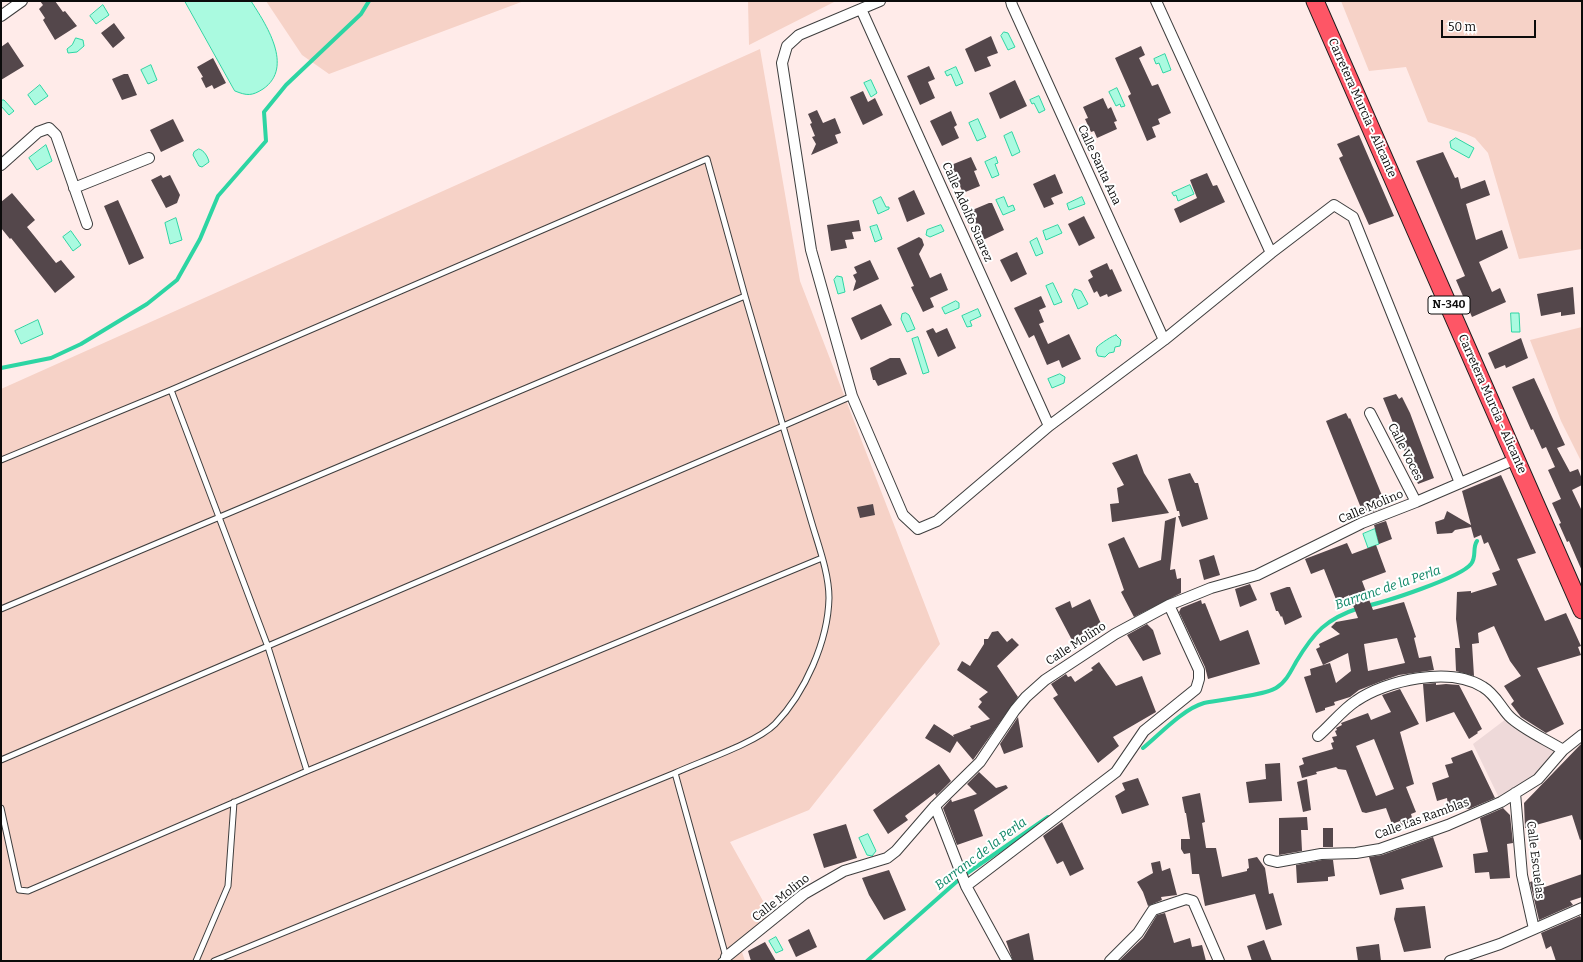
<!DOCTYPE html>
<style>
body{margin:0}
#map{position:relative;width:1583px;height:962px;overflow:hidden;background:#ffebe9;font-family:Bitter,serif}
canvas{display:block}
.frame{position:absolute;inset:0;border:2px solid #0b0b0b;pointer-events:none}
.scale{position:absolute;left:1441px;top:20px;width:95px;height:18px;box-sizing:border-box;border:2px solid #0b0b0b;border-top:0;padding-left:5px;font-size:12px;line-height:14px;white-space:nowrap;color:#0b0b0b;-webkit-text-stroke:3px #fff;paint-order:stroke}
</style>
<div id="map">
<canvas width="1583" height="962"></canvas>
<div class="frame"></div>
<div class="scale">50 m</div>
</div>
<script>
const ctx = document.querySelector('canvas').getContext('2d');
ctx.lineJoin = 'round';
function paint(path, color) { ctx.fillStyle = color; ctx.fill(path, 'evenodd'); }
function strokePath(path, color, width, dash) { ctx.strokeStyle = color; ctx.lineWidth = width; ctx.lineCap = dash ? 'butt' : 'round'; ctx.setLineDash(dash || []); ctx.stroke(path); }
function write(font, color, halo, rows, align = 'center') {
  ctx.font = font + ' Bitter,serif'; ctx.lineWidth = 4; ctx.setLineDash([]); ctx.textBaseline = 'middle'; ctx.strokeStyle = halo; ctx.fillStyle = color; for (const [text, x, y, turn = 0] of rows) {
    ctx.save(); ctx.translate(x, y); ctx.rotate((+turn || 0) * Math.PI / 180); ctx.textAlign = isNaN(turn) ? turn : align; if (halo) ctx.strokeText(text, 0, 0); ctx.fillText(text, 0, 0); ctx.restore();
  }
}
paint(new Path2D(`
 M266,1H524L329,74L302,55Z
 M748,1H836L749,45Z
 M1341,1H1582V249L1519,259L1488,153L1475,138L1466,134L1428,122L1406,67L1369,71Z
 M760,49L800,281L940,644L809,810L730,842L772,917L741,949L745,961H1V389Z
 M1582,327V463L1561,421L1530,340Z`), '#f6d2c7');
paint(new Path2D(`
 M1510,716L1563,750L1538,779L1501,802L1473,744Z`), '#eed9d9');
const water = new Path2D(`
 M185,1H251C265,23 295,67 263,89C252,96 247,96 235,91Z
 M103,5L109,15L96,24L90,16Z
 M1004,32L1008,33L1015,47L1008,50L1001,36Z
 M76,38L83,40L84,46L77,52L68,53L67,49L72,45Z
 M1165,54L1171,70L1163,73L1159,63L1156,64L1154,59Z
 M151,65L157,80L148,84L141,70Z
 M956,67L963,83L956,86L951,74L947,76L945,72Z
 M871,80L877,93L871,97L864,83Z
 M40,85L48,96L35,105L28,95Z
 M1117,88L1125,106L1121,107L1120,104L1116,106L1109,92Z
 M1039,96L1045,110L1039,113L1034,103L1032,104L1030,100Z
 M1,100H4L14,111L9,115L1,106Z
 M978,119L986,137L977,141L969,123Z
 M1012,132L1020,152L1012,156L1004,136Z
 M1456,138L1474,148L1469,158L1451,148L1450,142Z
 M46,145L52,161L37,170L29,158Z
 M199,149C204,150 208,157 209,162L202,167L199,166L193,155L194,152Z
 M996,157L998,163L995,164L999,175L992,178L985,162Z
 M1190,185L1194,194L1178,201L1176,195L1174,196L1172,193Z
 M881,197L886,207H889V209L878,214L873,201Z
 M1004,197L1008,207L1013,205L1015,210L1003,215L996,200Z
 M1082,197L1085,204L1069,210L1067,204Z
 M176,218L182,240L170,244L165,223Z
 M877,225L882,239L875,242L870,227Z
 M941,225L944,231L930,237L926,235L927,230Z
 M1058,225L1062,233L1046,240L1043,231Z
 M71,231L81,245L73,251L63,237Z
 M1037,238L1043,253L1036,256L1030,242Z
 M837,276L842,277L845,292L838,294L834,280Z
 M1053,283L1062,302L1054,305L1046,286Z
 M1075,289L1081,291L1088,304L1078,309L1072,295Z
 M956,301L959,303V308L945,314L942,308Z
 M978,309L981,316L970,321L972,326L967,327L962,316Z
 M906,313L909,315L915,329L907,332L901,319L902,314Z
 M1511,313H1519L1520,332H1512Z
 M38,320L43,334L21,344L15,331Z
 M1116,335L1121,340L1120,346L1115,347L1114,352L1109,353L1105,357L1098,356L1096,351L1097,347C1100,344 1113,335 1116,335Z
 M918,337L929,372L923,374L912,339Z
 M1060,374L1065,377L1064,383L1052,388L1048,379Z
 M1375,529L1379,544L1368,548L1363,534Z
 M868,834L876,851L872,856L867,855L859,838Z
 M776,937L783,950L776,953L769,941Z`);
paint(water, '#aafae0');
strokePath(water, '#2dd5a3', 1);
strokePath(new Path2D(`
 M1,368L51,358L81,344L147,304L177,280L200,239L218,196L266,141L264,112L286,85L361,14L369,1
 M1366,606C1385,602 1460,578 1471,564C1477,557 1472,548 1477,541
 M1143,748C1160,734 1183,709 1204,703C1222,699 1263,696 1276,688C1286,682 1291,671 1296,662C1314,632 1326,619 1359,608
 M867,961L963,876L1048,817`), '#2dd5a3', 4);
paint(new Path2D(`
 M40,1H55L63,12L65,11L77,26L55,40L43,20L45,18L39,9L43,5Z
 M114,23L125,38L113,48L101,33Z
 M991,36L998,53L987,57L991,66L975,72L965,49Z
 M8,42L24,66L1,80V47Z
 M1141,46L1145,55L1139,58L1152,86L1158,84L1171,113L1158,119L1160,124L1152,127L1156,137L1147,141L1128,96L1131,94L1115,58Z
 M213,58L226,83L214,89L212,85L206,88L201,78L203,77L197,67Z
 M929,66L935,79L928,82L935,98L920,105L907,76Z
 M124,74H128L137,95L122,100L112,79Z
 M1015,80L1027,106L1000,119L989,93Z
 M863,91L868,102L875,98L883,115L863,125L850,97Z
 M1103,98L1108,109L1111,107L1117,121L1114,122L1117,129L1097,138L1094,131L1091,132L1085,119L1088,118L1083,107Z
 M817,110L823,123L835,118L841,133L835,135L838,143L811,155L816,144L812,137L815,136L810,124L812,123L808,114Z
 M951,111L957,125L954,127L959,138L942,146L930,121Z
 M173,119L184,141L161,152L150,130Z
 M1359,135L1394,216L1369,225L1339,158L1343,156L1337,144Z
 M1443,152L1455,178L1458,177L1461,189L1485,180L1490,195L1466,204L1476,240L1502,230L1508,248L1479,262L1492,292L1500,288L1506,302L1472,317L1456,280L1465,276L1416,161Z
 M971,157L977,170L974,171L980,186L963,193L951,165Z
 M1207,173L1213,186L1217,185L1225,202L1180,223L1174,209L1197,198L1190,180Z
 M1055,174L1063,193L1051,198L1054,204L1044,208L1033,184Z
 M161,175L163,178L170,175L180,195L177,203L166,208L151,180Z
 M914,190L925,214L907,222L898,198Z
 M12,193L35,220L27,227L56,263L61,260L75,277L55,293L11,238L10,239L1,228V202Z
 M118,200L144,258L129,265L104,206Z
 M989,203H992L1004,230L983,240L970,211Z
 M1084,216L1095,238L1079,246L1068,224Z
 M859,220L861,231L852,232L854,239L845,240L847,248L831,251L827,225Z
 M919,237L922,239L924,245L919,254L930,278L941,273L948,290L930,298L934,307L923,312L911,287L914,286L897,248Z
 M1017,252L1027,274L1011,282L1000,260Z
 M870,260L879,279L853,291L856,281L853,275L857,273L854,267Z
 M1107,263L1110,270L1112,269L1122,291L1108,297L1107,294L1100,297L1097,291L1094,293L1088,280L1093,277L1090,271Z
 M1573,287L1575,314L1561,316V312L1541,316L1537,294Z
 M1041,296L1046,307L1039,310L1044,322L1039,324L1048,344L1069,334L1081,359L1062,368L1059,360L1047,365L1034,335L1029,338L1014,308Z
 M881,304L892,325L861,340L851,318Z
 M933,328L936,333L947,328L956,348L938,357L926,331Z
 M1521,338L1528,358L1506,368L1505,365L1495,369L1488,353Z
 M890,358H900L907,374L878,386L875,380H873L870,368Z
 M1534,378L1565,445L1557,448L1570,472L1578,469L1582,479V485L1572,490L1582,511V571L1569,541L1567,542L1559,524L1561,523L1552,503L1561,499L1548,470L1555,467L1546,447L1542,449L1533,429L1531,430L1512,387Z
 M1396,394L1399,399L1402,397L1410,413L1434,478L1418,484L1383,398Z
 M1346,413L1349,419L1350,418L1383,498L1381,499L1383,505L1381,506L1382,508L1370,513V511L1363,513L1326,421Z
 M1137,454L1144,473L1169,513L1112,522L1110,504L1119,503L1117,488L1124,485L1112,463Z
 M1190,473L1195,483H1198L1208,519L1182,527L1178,516H1180L1179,511H1177L1168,479Z
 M1501,475L1536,553L1517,559L1545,621L1566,613L1581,646L1578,647L1581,655L1537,668L1564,724L1546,733L1521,717L1511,704L1514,701L1504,686L1521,676L1510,661L1494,626L1478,633L1479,643L1472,644L1474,676L1456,671L1455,648H1460L1456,619L1457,592L1471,591V593L1497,585L1492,573L1500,570L1488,542L1484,544L1481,535L1474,538L1471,527L1455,530L1452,533L1437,534L1435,522L1444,519L1447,511L1471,525L1462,491Z
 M873,504L875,515L860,518L857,507Z
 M1176,517L1170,570L1175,569L1177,579L1181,578V593L1134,617L1121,592L1124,590L1108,544L1124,537L1139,568L1161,560L1165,521Z
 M1386,521L1392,539L1379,544L1374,525Z
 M1347,543L1352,554L1376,545L1386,572L1362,581L1373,610L1404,602L1416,637L1414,638L1419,658L1431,656L1434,670L1399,675L1382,681L1359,690L1350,697L1334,702L1335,705L1325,708V710L1316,713L1304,677L1311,675L1310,669L1330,663L1336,683L1351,671L1348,653L1323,665L1316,649L1320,647L1319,644L1340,634L1331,627L1336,622L1358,618L1349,595L1337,602L1324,569L1311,574L1305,559ZM1397,638L1405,663L1368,671L1364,644Z
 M1214,555L1220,575L1204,580L1199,560Z
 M1250,584L1257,600L1240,607L1235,589Z
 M1287,587H1290L1302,617L1285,625L1282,616L1281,617L1278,611H1276L1270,593Z
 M1090,599L1103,628L1073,642L1055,608L1070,601L1072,608Z
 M1201,600L1202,604L1205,603L1220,641L1248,630L1260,664L1208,679L1205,667L1179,612L1181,608Z
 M1147,624L1153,630L1161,654L1143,661L1127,635Z
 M998,631L1007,642L1012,638L1019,645L997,666L1018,697L973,760L957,741L950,753L925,738L934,724L954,737L953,735L971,728L970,726L990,719L978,707L982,702L979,699L988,692L957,670L962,661L970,666L984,644V639H988L992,632Z
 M1099,662L1116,686L1142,676L1156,712L1113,737L1119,746L1098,763L1053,698L1058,695L1051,684L1066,674L1068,677L1071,676L1075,682L1093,670L1091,668Z
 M1436,683V685L1446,684L1459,685L1482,729L1477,732L1478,733L1469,739L1454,712L1426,722L1423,684Z
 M1400,689L1419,724L1400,732L1414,784L1406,787L1416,812L1411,814L1413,821L1401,826L1400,821L1392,824L1386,808L1366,813L1362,812L1346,770L1338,769L1336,767L1316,772L1317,774L1302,778L1299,766L1304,764L1302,758L1333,749L1331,743L1334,742L1332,737L1337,736L1335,731L1337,730L1336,728L1342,725L1341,723L1368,713L1371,720L1391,712L1382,695ZM1374,739L1394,789L1376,796L1356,746Z
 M1018,717L1023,747L1004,754L1000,744Z
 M1582,743V839L1580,840L1572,815L1525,828L1524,803Z
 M1472,750L1495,798L1469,809L1448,805L1447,798L1437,801L1432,783L1449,777L1445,765L1453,763L1451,758Z
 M1280,763L1282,801L1249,803L1246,782L1266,779L1265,764Z
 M939,764L951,781L936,796L935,793L905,816L908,820L888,834L873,810Z
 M979,772L996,788L1006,785L1008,788L974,810L983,836L957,845L943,808L951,799L952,802L977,794L967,784Z
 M1138,778L1149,805L1122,814L1115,796L1125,790L1122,783Z
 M1307,779L1311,810L1303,812L1297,782Z
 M1200,793L1205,822L1202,823L1206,848H1216L1222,877L1247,871V869L1249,868L1248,859L1257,857L1265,868L1269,894L1273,893L1282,925L1266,930L1255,894L1205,906L1199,874H1192L1190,853L1184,854L1181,849V839H1190L1186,813H1185L1182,797Z
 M1503,808L1510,815L1513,843L1507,844L1510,878L1490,879L1489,872L1475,873L1473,854L1488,852L1480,818Z
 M1307,817L1308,830H1301L1302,851L1279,855V818Z
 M1062,822L1084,869L1070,876L1063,861L1057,864L1043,836Z
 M846,824L857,858L824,868L813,834Z
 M1323,828H1333V847H1323Z
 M1433,837L1443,867L1401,879L1404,889L1380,895L1369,857L1382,855Z
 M1322,860H1333L1335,876L1328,877V881L1297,883L1296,865Z
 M1160,861L1162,871L1170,868L1177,895L1161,897L1162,900L1148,906L1143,892L1137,882L1153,873L1151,863Z
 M889,870L906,910L884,920L869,895L862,878Z
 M1582,874V897L1570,901L1573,905L1539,920L1530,882L1539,879L1542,888Z
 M1425,906L1431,948L1404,952L1394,919L1396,908Z
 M1165,913L1174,943L1190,938L1192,947L1202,945L1206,961H1119L1143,938L1157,915Z
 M1580,916L1582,919V961H1556L1551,946L1546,949L1541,933Z
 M809,929L817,947L796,957L788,940Z
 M1029,933L1034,961H1013L1006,941Z
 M1264,940L1272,961H1252L1247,946Z
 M765,942L776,961H751L748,951Z
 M1379,944L1381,961H1358L1356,947Z`), '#54474b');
const service = new Path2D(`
 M171,390L268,647L307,771
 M1,460L171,390L707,159L745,296
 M1,609L745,296L783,426L1,760
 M1,808L19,890L28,891L307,771L822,558
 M196,961L228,886L234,802
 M214,961L675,773
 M721,961L726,957L675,773C701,761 756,743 775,724C805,693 828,641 829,598C829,575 820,550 813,527C803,493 793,460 783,426L852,396`);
const minor = new Path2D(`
 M880,1L799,35L787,46L782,63L811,250L852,396L903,515L918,529L937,521L1049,426L1164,340L1271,253L1334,205L1353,217L1460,483
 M1011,1L1012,5L1164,340
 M1156,1L1271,253
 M861,9L1049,426
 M1,16L22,1
 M1,165L38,132L49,128L56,135L87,224
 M74,188L149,158
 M1370,413L1416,502
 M1318,736C1331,725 1342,710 1356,701C1386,680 1450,666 1483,687C1495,694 1500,706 1509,716C1522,729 1547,740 1563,750L1582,735
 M1515,793L1522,875L1534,929
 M935,806L966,886L1007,961
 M1269,860L1277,862L1321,854L1356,853L1380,849L1448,825L1501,802L1538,779L1563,750
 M966,886L1116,772L1144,731L1196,689L1199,679V670L1169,605
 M726,957L804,894L844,871L887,858L896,851L935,806L980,762L1015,710L1026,697L1045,680L1115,634L1169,605L1211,588L1257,575L1362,523L1416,502L1516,459
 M1110,961L1138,933L1153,910L1186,899L1193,901L1219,961
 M1450,961L1500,944L1582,908`);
const trunk = new Path2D(`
 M1315,1L1582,610`);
strokePath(service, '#3e3e3e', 7);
strokePath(minor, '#3e3e3e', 12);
strokePath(trunk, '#1c1c1c', 19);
strokePath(service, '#fff', 5);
strokePath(minor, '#fff', 10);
strokePath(trunk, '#fe5666', 17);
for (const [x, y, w] of [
 [1449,305,42]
]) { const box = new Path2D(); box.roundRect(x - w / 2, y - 9, w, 18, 3); ctx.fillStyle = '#fff'; ctx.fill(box); strokePath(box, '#0b0b0b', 1); }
write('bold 11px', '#0b0b0b', null, [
 ["N-340",1449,305]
]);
write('12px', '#0b0b0b', '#fff', [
 ["Carretera Murcia - Alicante",1362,108,66],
 ["Calle Santa Ana",1099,165,65],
 ["Calle Adolfo Suarez",967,212,66],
 ["Carretera Murcia - Alicante",1492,404,66],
 ["Calle Voces",1405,452,63],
 ["Calle Molino",1371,507,-23],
 ["Calle Molino",1076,644,-33],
 ["Calle Las Ramblas",1422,819,-20],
 ["Calle Escuelas",1535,860,83],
 ["Calle Molino",781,898,-38]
]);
write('italic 13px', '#0f8667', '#fff', [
 ["Barranc de la Perla",1388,588,-19],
 ["Barranc de la Perla",981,854,-37]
]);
</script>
